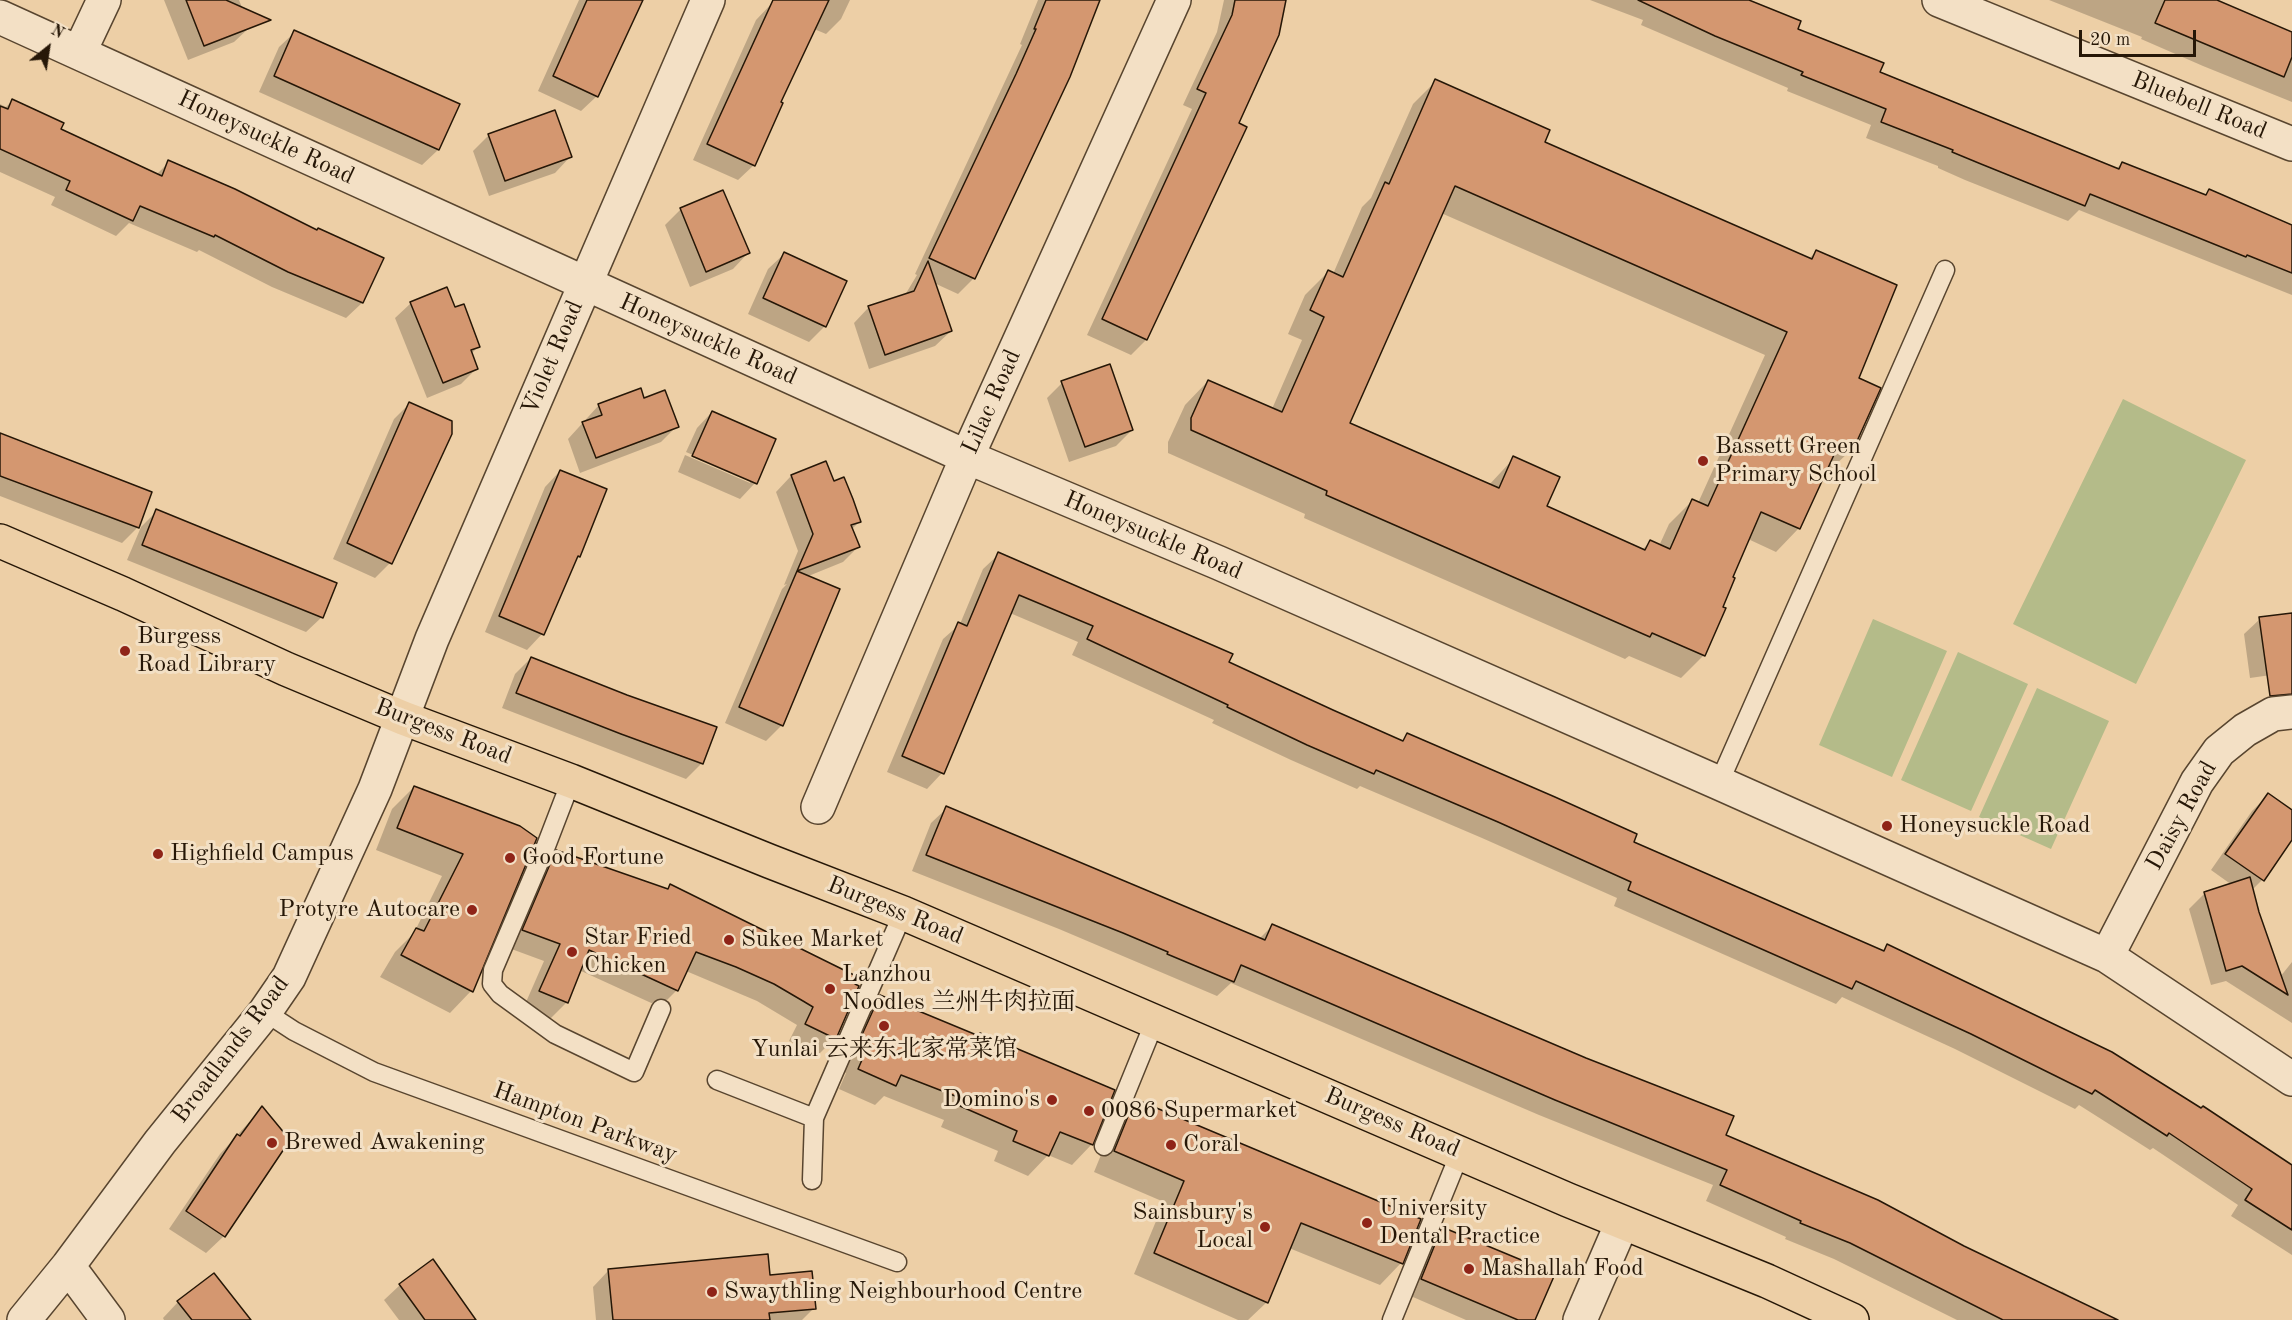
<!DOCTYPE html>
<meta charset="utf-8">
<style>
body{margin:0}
#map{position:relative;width:2292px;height:1320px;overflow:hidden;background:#edcfa6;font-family:"Old Standard TT",serif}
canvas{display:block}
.north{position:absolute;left:18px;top:18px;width:60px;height:60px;-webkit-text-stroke:4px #f3e0c5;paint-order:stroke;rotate:30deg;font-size:16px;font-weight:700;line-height:24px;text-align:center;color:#261707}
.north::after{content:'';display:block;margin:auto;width:21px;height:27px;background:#261707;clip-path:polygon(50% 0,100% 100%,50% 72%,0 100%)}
.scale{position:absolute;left:2079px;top:30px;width:117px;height:27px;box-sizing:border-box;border:3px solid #261707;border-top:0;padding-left:8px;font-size:18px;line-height:21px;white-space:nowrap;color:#261707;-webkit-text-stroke:4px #f3e0c5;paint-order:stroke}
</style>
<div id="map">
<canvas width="2292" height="1320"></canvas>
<div class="north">N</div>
<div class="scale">20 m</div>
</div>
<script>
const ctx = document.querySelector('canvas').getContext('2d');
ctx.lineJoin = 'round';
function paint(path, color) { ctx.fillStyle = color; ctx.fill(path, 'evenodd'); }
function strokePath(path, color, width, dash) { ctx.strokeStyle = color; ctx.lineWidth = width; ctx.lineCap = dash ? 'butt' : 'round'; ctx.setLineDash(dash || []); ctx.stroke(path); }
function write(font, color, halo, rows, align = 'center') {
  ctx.font = font + ' "Old Standard TT","Noto Serif SC",serif'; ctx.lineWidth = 6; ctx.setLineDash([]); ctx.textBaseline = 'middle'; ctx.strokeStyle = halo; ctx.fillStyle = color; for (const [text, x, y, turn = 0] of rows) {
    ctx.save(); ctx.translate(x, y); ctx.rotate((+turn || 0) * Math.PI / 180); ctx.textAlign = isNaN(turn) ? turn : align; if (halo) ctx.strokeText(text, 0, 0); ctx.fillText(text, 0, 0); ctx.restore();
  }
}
paint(new Path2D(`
 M2123,399L2246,460L2136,684L2013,624Z
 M1873,619L1947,651L1892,777L1819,745Z
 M1958,652L2028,684L1971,811L1901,780Z
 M2037,688L2109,721L2051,849L1979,817Z`), '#b4bb89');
paint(new Path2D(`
 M164,0H239L250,27L234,42L188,60Z
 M579,0H642L597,96L581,111L538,91Z
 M775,0H850L841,19L826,34L814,29L779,103L754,165L738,180L693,160L756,20Z
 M1038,0H1099L974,278L958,294L934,283L951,331L935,346L869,369L854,323L869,307L905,295L917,275L915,274L1022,45L1020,44Z
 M1224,0H1285L1237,124L1146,340L1131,355L1087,335L1192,109L1183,105L1217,32Z
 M1590,0H1747L1796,30L1878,73L2116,169L2122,163L2204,196L2209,191L2292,225V295L2079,210L2068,221L1965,180L1938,168V166L1866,138L1871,125L1787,91L1788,88L1641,25L1643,20Z
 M2049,0H2213L2292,34V102L2203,66L2141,39L2142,37Z
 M295,32L458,104L438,150L422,165L259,92L279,47Z
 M1436,81L1543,142L1809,259L1816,251L1857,379L1852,449L1828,472L1825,471L1799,528L1776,552L1748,539L1704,655L1681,678L1629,656L1625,659L1304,518L1305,514L1168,453V442L1185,405L1208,381L1272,409L1302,340L1288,334L1305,295L1328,272L1333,274L1362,207L1371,198L1413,104ZM1441,213L1765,355L1698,503L1692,501L1669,524L1659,546L1650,542L1642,550L1545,507L1514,458L1489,485L1348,424Z
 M12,101L59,130L156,175L169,162L316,231L382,258L362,303L346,318L272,287L199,250L197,252L129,223L116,236L51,205L55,197L0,172V104L6,107Z
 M489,135L570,157L555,173L489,196L473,151Z
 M723,192L748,253L733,269L690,287L665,225L680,210Z
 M784,254L825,326L809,342L748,314L768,269Z
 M411,303L454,309L479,346L471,354L477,368L461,384L427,398L395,318Z
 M1062,383L1132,430L1116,446L1069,462L1047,398Z
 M643,400L677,426L661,442L580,473L568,439L599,405Z
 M409,404L390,563L375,578L333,559L394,419Z
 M712,412L774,439L755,483L740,499L678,472L685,455L750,483V480L686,452L697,428Z
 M0,433L150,493L137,528L122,543L0,496Z
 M560,471L542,634L527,650L485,632L545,487Z
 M791,476L834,483L860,521L851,530L858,547L843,562L806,577L782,725L766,741L725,723L782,589L787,584L784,585L798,551L776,492Z
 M157,511L322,617L306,632L127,560L141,527Z
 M999,554L1227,663L1401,742L1407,735L1632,843L1881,952L1887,946L2292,1177V1255L2231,1216L2238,1205L2153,1148L2150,1150L2079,1105L2075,1109L1955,1049L1842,997L1836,1004L1614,906L1617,898L1482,838L1360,786L1357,789L1291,760L1212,723L1214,720L1072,655L1078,642L1010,613L942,773L927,789L887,772L943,639L960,624L983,569Z
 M2292,614V672L2250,678L2244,634L2260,619Z
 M531,658L702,763L686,779L502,708L515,674Z
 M414,787L519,827L471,991L450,1013L380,977L395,952L414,933L442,876L376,850L392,809Z
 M2268,795L2292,812V838L2262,880L2252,890L2257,913L2280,977L2292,962V1023L2226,981L2211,985L2189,909L2205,893L2232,885L2211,870L2252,811Z
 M947,808L1259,939L1272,926L2060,1294L2062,1291L2107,1320H1957L1834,1259L1785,1239L1786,1237L1706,1201L1713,1185L1539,1115L1231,983L1217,996L1059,929L912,871L931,823Z
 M557,852L667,890L670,886L856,978L835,1038L818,1055L789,1041L797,1025L757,1001L686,971L677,990L660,1007L579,970L567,1002L550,1019L523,1009L544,961L506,947L539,869Z
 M880,996L979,1037L1092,1144L1072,1165L1048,1155L1028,1176L994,1161L998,1151L941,1127L944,1120L884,1096L875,1105L839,1089L846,1073L837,1069L860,1017Z
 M1135,1101L1401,1263L1380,1285L1289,1248L1267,1302L1248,1320H1238L1134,1274L1164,1202L1094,1172L1114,1123Z
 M262,1108L224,1236L206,1253L169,1229L220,1154Z
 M1442,1228L1533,1320H1466L1406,1294L1427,1244Z
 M608,1271L769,1276L814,1308L802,1320H596L593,1287Z
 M400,1285L466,1320H399L384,1300Z
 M178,1302L248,1320H164L163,1318Z`), '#0003');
const building = new Path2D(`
 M186,0H226L271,20L204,46Z
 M587,0H643L598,97L553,76Z
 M773,0H829L781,102L783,103L755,166L707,144Z
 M1046,0H1100L1070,77L975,279L929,258L1016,74L1036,29H1034Z
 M1235,0H1286L1279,35L1239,123L1247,127L1147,340L1102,319L1206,93L1197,89L1232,15Z
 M1638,0H1749L1801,21L1798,29L1884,63L1880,72L2119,169L2122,162L2206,195L2209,189L2292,225V273L2247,255L2246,257L2090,194L2085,206L1981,164L1952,152L1953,150L1881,122L1886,109L1801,75L1803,72L1715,36Z
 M2165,0H2217L2292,32V57L2284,77L2155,23Z
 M294,30L460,104L439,150L274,76Z
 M1435,79L1550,130L1545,142L1812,259L1816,250L1897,285L1859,378L1881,388L1853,450L1839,444L1800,529L1761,512L1733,577L1735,578L1723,607L1726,608L1705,656L1652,633L1650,637L1326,495L1327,491L1191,430V418L1208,380L1282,412L1324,317L1310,310L1328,270L1343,277L1385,182L1389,184ZM1455,186L1787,332L1708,506L1692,499L1670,549L1650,540L1645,550L1547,506L1560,477L1513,456L1499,488L1350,423Z
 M12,99L64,123L61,129L162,176L168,160L235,189L317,230L318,228L384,258L363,303L288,272L215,235L214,237L140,206L133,221L66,190L70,181L0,149V106L8,109Z
 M555,110L572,157L505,181L488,134Z
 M723,190L750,253L706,272L680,208Z
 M784,252L847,281L826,327L763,298Z
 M928,261L952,331L885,355L868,306L914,291Z
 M447,287L455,307L464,304L480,347L471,350L478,369L443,383L410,302Z
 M1110,364L1133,430L1085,447L1061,381Z
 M641,388L644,398L665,390L679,427L596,458L582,422L602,415L598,404Z
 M409,402L452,421V434L392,564L347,543Z
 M712,411L776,439L757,484L692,456Z
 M0,433L152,492L139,528L0,476Z
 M826,461L834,481L844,477L853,499L861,522L851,525L860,547L797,571L813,534L791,475Z
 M560,470L607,489L580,557L578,556L544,635L499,616Z
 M156,509L337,583L323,618L142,545Z
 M998,552L1233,654L1229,662L1333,710L1403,741L1407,733L1555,797L1637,834L1634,842L1884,951L1887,944L2112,1052L2201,1108L2203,1106L2292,1165V1230L2245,1200L2252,1189L2169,1133L2167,1136L2095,1090L2092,1094L1971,1034L1856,981L1852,989L1628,890L1631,882L1498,822L1376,770L1374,774L1307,745L1227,707L1228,705L1087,639L1093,626L1019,595L944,774L902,756L958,622L967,626Z
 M797,571L840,589L783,726L739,707Z
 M2292,613V694L2270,696L2259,617Z
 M531,657L627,695L717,727L703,764L621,734L516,693Z
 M414,786L520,826L537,838L473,992L401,955L416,928L424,931L463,854L397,828Z
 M2268,793L2292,810V840L2264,881L2225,854Z
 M946,806L1265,940L1272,924L1586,1058L1734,1116L1726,1135L1878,1200L1964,1246L2118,1320H2003L1850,1243L1800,1223L1801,1221L1720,1185L1727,1170L1555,1100L1241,965L1234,982L1167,954L1168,952L1123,933L926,855Z
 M556,850L668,889L670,884L858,977L855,984L859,986L836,1039L805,1024L813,1007L803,1001L774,984L736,967L696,952L678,991L589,950L568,1003L539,991L560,944L522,930Z
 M2250,877L2259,912L2288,995L2242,966L2226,971L2204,892Z
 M880,995L979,1036L980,1033L1115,1090L1093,1145L1060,1132L1049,1156L1013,1141L1017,1131L960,1106L963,1099L901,1075L896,1086L858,1069L865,1053L856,1048Z
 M1135,1099L1421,1219L1403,1264L1301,1223L1268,1303L1154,1253L1184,1181L1114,1151Z
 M262,1106L290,1140L225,1237L186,1211L237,1134L240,1136Z
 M1442,1227L1555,1274L1535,1320H1518L1421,1279Z
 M768,1254L770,1275L812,1271L816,1309L769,1313L770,1320H613L608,1269Z
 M433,1259L476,1320H425L399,1284Z
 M214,1273L251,1320H192L177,1301Z`);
paint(building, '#d49770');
strokePath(building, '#261707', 1.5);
const service = new Path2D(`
 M571,781L546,846L493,970L492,984L500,994L555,1034L634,1072L661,1009
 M1719,783L1945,270
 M265,1012L294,1031L374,1072L897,1262
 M717,1080L814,1118L903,913
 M1104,1146L1155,1021
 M812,1180L814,1118
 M1392,1320L1460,1153`);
const minor = new Path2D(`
 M1939,0L2292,144
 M0,17L967,457L1219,563L1719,783L2107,956L2292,1079
 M79,53L104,0
 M818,807L967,457L1174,0
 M2107,956L2197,782L2219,751L2245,730L2273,714L2292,712
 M68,1266L108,1320
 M24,1320L68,1266L160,1142L265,1012L289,977L375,789L432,639L708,0
 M1580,1320L1622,1223`);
const primary = new Path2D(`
 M0,541L123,594L286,669L403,718L571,781L769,861L903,913L1568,1200L1767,1281L1852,1320`);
strokePath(service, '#58452f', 21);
strokePath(minor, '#58452f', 36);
strokePath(primary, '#261707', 36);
strokePath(service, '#f3e0c5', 18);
strokePath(minor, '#f3e0c5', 33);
strokePath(primary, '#edcfa6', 33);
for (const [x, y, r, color] of [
 [1703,461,6,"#8f2418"],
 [125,651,6,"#8f2418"],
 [1887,826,6,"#8f2418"],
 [158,854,6,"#8f2418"],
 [510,858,6,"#8f2418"],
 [472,910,6,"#8f2418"],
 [729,940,6,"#8f2418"],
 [572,952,6,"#8f2418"],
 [830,989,6,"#8f2418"],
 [884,1026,6,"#8f2418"],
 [1052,1100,6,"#8f2418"],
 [1089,1111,6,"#8f2418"],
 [272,1143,6,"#8f2418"],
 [1171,1145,6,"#8f2418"],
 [1367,1223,6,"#8f2418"],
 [1265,1227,6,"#8f2418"],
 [1469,1269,6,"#8f2418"],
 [712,1292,6,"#8f2418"]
]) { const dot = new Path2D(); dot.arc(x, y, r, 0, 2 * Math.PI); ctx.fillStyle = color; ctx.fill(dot); strokePath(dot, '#f3e0c5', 2); }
write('24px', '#261707', '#f3e0c5', [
 ["Bluebell Road",2199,106,22],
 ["Honeysuckle Road",266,138,25],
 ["Honeysuckle Road",708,340,24],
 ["Violet Road",553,358,-67],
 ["Lilac Road",992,402,-66],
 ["Honeysuckle Road",1153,536,23],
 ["Burgess Road",443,732,21],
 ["Daisy Road",2182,816,-61],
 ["Burgess Road",895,911,22],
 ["Broadlands Road",231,1050,-53],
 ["Hampton Parkway",585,1123,20],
 ["Burgess Road",1392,1123,23]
]);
write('24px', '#261707', '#f3e0c5', [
 ["Bassett Green",1715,447],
 ["Primary School",1715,475],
 ["Burgess",137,637],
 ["Road Library",137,665],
 ["Honeysuckle Road",1899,826],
 ["Highfield Campus",170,854],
 ["Good Fortune",522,858],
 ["Protyre Autocare",460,910,"right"],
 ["Star Fried",584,938],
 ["Chicken",584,966],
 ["Sukee Market",741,940],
 ["Lanzhou",842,975],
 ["Noodles 兰州牛肉拉面",842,1003],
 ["Yunlai 云来东北家常菜馆",884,1050,"center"],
 ["Domino's",1040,1100,"right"],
 ["0086 Supermarket",1101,1111],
 ["Brewed Awakening",284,1143],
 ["Coral",1183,1145],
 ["University",1379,1209],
 ["Dental Practice",1379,1237],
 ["Sainsbury's",1253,1213,"right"],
 ["Local",1253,1241,"right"],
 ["Mashallah Food",1481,1269],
 ["Swaythling Neighbourhood Centre",724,1292]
], 'left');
</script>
